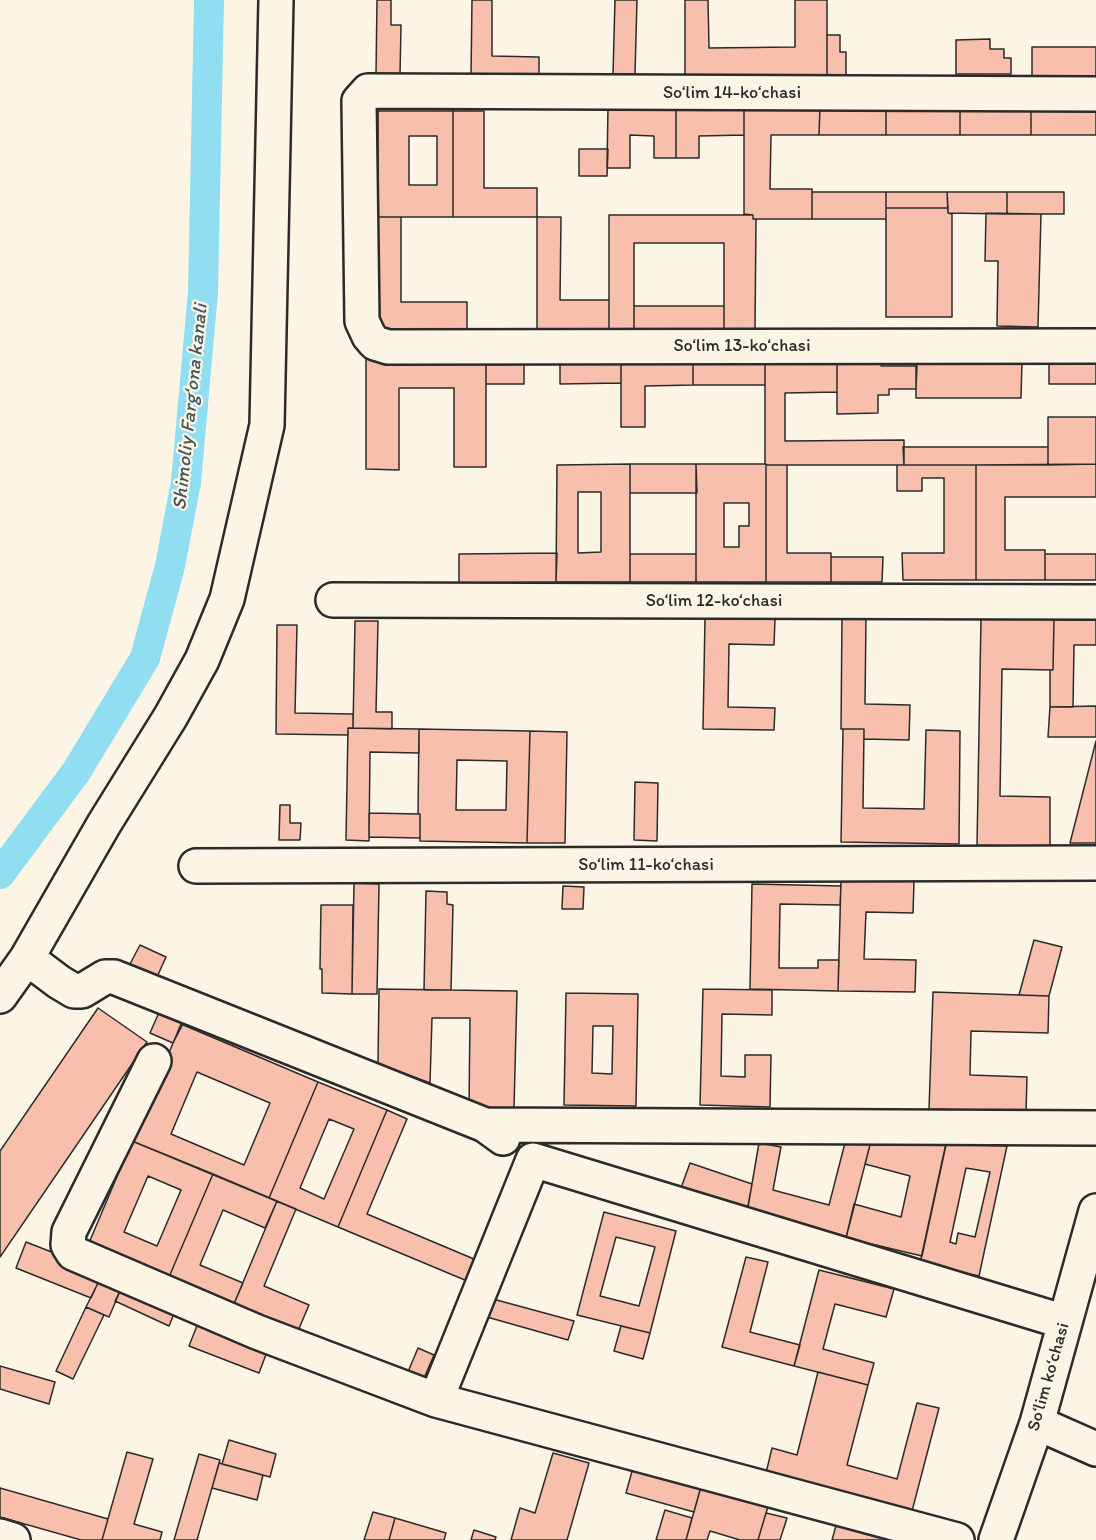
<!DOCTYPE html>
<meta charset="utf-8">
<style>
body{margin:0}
canvas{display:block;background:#fcf5e5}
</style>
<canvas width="1096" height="1540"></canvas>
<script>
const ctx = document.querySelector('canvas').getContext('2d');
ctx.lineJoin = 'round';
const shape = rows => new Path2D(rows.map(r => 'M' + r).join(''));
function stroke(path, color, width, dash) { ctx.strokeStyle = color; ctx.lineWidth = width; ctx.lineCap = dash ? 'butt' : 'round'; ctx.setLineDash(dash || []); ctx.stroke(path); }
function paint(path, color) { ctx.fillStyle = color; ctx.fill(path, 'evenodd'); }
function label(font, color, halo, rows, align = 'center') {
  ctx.font = font + ' Itim,sans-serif'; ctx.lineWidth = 4.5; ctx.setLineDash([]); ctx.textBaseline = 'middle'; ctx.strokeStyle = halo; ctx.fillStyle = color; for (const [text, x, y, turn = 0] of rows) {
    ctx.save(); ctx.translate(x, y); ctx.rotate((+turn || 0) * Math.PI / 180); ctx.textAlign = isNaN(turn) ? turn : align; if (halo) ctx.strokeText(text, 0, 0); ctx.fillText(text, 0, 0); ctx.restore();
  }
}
stroke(shape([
 [0,874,76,772,145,658,170,566,186,482,203,292,209,0]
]), '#91ddf2', 30);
const building = shape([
 [377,0,391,0,391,25,401,25,400,75,376,75,377,0],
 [472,0,492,0,492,56,539,57,539,78,471,77,472,0],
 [615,0,637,0,635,74,613,74,615,0],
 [685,0,708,0,709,48,795,47,795,0,827,0,827,78,685,79,685,0],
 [827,35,840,35,840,52,846,52,846,78,827,78,827,35],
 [990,39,990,49,1004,49,1004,58,1011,58,1011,74,956,74,956,40,990,39],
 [1032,47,1096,47,1096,77,1032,77,1032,47],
 [608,106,676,106,676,158,654,158,654,136,630,135,630,168,607,168,608,106],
 [676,106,744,106,744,135,699,136,699,158,676,158,676,106],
 [744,106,820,106,819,135,771,135,770,189,812,189,812,219,753,219,753,215,744,214,744,106],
 [820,106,886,106,886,135,819,135,820,106],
 [886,106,960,106,960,135,886,135,886,106],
 [960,106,1031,106,1031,135,960,135,960,106],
 [1031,106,1096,106,1096,135,1031,135,1031,106],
 [378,111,453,111,453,217,378,217,378,111],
 [409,136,437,136,437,185,409,185,409,136],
 [453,111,484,111,484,188,537,188,537,217,453,217,453,111],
 [579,149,608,149,607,176,579,176,579,149],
 [812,192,886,192,886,219,812,219,812,192],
 [886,192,947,192,948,208,886,208,886,192],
 [947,192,1007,192,1007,214,948,213,947,192],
 [1007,192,1064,192,1064,214,1007,214,1007,192],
 [886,208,948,208,948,213,952,214,952,317,886,317,886,208],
 [986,213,1041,214,1038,327,997,326,998,261,985,261,986,213],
 [609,215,753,215,753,219,756,219,755,331,724,331,724,243,634,243,634,331,609,331,609,215],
 [378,217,401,217,401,302,467,302,467,333,377,333,378,217],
 [537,217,561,217,560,300,609,300,609,331,537,331,537,217],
 [634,306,724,306,724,331,634,331,634,306],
 [837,353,837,392,785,393,785,441,904,440,904,465,766,465,765,464,765,354,837,353],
 [837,353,881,353,881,366,917,366,916,389,889,389,889,395,878,395,878,413,837,414,837,353],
 [366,357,486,357,486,467,454,467,454,388,399,388,399,470,366,469,366,357],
 [621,357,693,357,693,385,645,386,645,427,621,427,621,357],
 [693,357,765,357,765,385,693,385,693,357],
 [1049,357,1096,357,1096,384,1049,384,1049,357],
 [560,360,621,360,621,383,560,384,560,360],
 [916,361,1022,361,1021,398,916,398,916,361],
 [524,364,524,384,486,384,486,365,524,364],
 [1048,417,1096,417,1096,464,1048,465,1048,417],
 [903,447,1048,447,1048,465,904,465,903,447],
 [630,464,630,582,556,582,557,465,630,464],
 [578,492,601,492,601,552,578,553,578,492],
 [630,464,696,464,697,493,630,493,630,464],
 [696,464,766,464,766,582,696,582,696,464],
 [724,503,749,503,749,526,739,526,739,547,724,547,724,503],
 [1096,464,1096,497,1005,497,1005,550,1045,550,1045,580,976,580,976,465,1096,464],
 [766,465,787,465,787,553,831,553,831,582,766,582,766,465],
 [897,465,976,465,976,580,903,580,902,553,944,553,944,478,922,478,922,491,897,491,897,465],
 [557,553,556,582,459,583,459,554,557,553],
 [630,554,696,554,696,582,630,582,630,554],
 [1045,554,1096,554,1096,580,1045,580,1045,554],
 [831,557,883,557,882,582,831,582,831,557],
 [842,616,866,616,865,704,910,705,909,740,864,739,864,729,841,729,842,616],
 [705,618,775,619,774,645,729,644,728,707,775,708,774,730,703,729,705,618],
 [981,618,1054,619,1053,670,1002,669,1000,796,1050,797,1050,847,977,845,981,618],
 [1096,618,1096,645,1074,645,1073,707,1050,707,1050,670,1053,670,1054,619,1096,618],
 [355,621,378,621,376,712,392,712,392,729,353,728,355,621],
 [277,625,297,625,295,713,353,714,353,728,348,728,348,735,276,734,277,625],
 [1096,706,1096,737,1048,737,1050,707,1096,706],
 [348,728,419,729,419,753,370,752,369,841,346,840,348,728],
 [419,729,530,731,527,843,420,841,420,814,418,814,419,729],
 [457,760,507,761,506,810,456,810,457,760],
 [843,729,864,729,863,808,924,809,926,730,960,731,959,844,841,842,843,729],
 [530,731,567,732,565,843,527,843,530,731],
 [1096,741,1096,843,1070,843,1096,741],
 [635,782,658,783,657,841,634,840,635,782],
 [280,805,290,805,290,823,301,823,300,840,279,840,280,805],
 [369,813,420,814,420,838,369,837,369,813],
 [841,880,914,881,913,913,866,912,864,959,916,960,915,992,838,991,841,880],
 [354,883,379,884,377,994,352,994,354,883],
 [752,884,841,886,840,905,780,904,779,968,818,968,818,960,839,960,838,991,750,989,752,884],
 [563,886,584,887,583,909,562,909,563,886],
 [426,891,447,892,447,904,453,905,451,990,424,990,426,891],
 [321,905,353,905,352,994,322,993,322,969,320,969,321,905],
 [1034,940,1062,947,1049,996,1019,995,1034,940],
 [140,945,166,957,157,977,130,964,140,945],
 [379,989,517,991,514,1108,469,1107,470,1018,432,1018,430,1083,378,1064,379,989],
 [703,989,772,990,772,1015,722,1014,721,1076,745,1077,745,1055,771,1055,770,1107,700,1105,703,989],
 [933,992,1049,996,1048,1033,971,1031,970,1075,1027,1077,1026,1112,929,1109,933,992],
 [566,993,638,994,636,1106,564,1105,566,993],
 [593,1026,613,1026,612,1074,592,1073,593,1026],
 [98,1008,147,1042,0,1257,0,1151,98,1008],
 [160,1010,185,1020,173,1043,150,1033,160,1010],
 [181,1024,318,1082,269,1198,132,1141,181,1024],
 [197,1072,270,1103,244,1165,171,1134,197,1072],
 [318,1082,387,1110,338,1227,269,1198,318,1082],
 [329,1119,354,1129,324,1199,300,1188,329,1119],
 [387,1110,407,1119,367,1214,481,1262,472,1283,338,1227,387,1110],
 [948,1134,970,1138,969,1145,1007,1146,979,1276,920,1263,948,1134],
 [966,1168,990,1172,975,1237,958,1233,956,1244,950,1242,966,1168],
 [846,1139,870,1145,846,1238,747,1213,759,1143,781,1147,773,1190,829,1205,846,1139],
 [132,1141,213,1174,166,1284,86,1250,132,1141],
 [148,1176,181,1190,157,1246,124,1232,148,1176],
 [870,1145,946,1145,922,1256,846,1238,854,1204,901,1217,910,1176,865,1164,870,1145],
 [690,1163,752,1184,747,1211,681,1188,690,1163],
 [213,1174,277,1201,265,1228,223,1210,200,1265,243,1283,231,1311,166,1284,213,1174],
 [277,1201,296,1209,264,1286,309,1305,295,1338,231,1311,277,1201],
 [604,1212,676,1231,650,1333,577,1315,604,1212],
 [616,1237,655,1247,639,1306,600,1296,616,1237],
 [26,1242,103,1272,91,1298,16,1268,26,1242],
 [746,1257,768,1262,750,1332,800,1345,794,1366,722,1347,746,1257],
 [819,1270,894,1289,886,1317,835,1304,823,1349,874,1363,868,1385,794,1366,819,1270],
 [100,1279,121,1289,109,1317,86,1307,100,1279],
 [121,1289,174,1314,169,1326,115,1301,121,1289],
 [493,1299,574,1321,568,1340,487,1317,493,1299],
 [86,1307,104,1315,73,1379,56,1371,86,1307],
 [200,1318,270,1344,259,1373,189,1346,200,1318],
 [621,1326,650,1333,643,1359,614,1351,621,1326],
 [418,1348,434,1355,421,1385,405,1379,418,1348],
 [0,1366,55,1382,49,1404,0,1389,0,1366],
 [818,1372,868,1385,847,1465,897,1479,917,1403,939,1408,912,1511,766,1473,772,1448,797,1455,818,1372],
 [229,1440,276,1454,270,1477,222,1464,229,1440],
 [127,1452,153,1459,134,1524,162,1532,160,1540,102,1540,127,1452],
 [553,1453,589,1463,567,1540,511,1540,520,1508,535,1513,553,1453],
 [199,1454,220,1460,212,1488,197,1540,174,1540,199,1454],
 [219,1463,263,1475,257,1500,212,1488,219,1463],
 [634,1464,702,1483,694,1512,626,1493,634,1464],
 [702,1483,769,1503,758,1540,740,1540,710,1531,707,1540,686,1540,702,1483],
 [0,1488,108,1519,102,1540,81,1540,0,1517,0,1488],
 [665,1510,692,1518,686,1540,656,1540,665,1510],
 [373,1512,395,1518,389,1540,364,1540,373,1512],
 [766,1513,787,1518,780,1540,758,1540,766,1513],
 [395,1518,446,1533,444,1540,389,1540,395,1518],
 [837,1522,895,1540,832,1540,837,1522],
 [474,1530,496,1537,495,1540,471,1540,474,1530]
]);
paint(building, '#f8c0ac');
stroke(building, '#2b2b2b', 1.5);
const minor = shape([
 [1096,94,368,91,359,101,362,321,369,336,375,343,388,347,1096,346],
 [333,600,1096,602],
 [196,866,1096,863],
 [27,958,59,982,74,991,82,991,105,977,114,977,485,1125,503,1138],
 [0,996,27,958,104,824,171,716,202,660,227,599,267,425,276,0],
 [154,1061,69,1232,68,1245,73,1253,257,1332,436,1400],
 [485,1125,1096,1128],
 [1037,1423,1096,1449],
 [0,1536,13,1540],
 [957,1540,436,1400,533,1160,1065,1322],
 [996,1540,1037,1423,1096,1211]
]);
stroke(minor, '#2b2b2b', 38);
stroke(minor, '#fcf5e5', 33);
label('18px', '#2b2b2b', '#fcf5e5', [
 ["Soʻlim 14-koʻchasi",732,93],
 ["Soʻlim 13-koʻchasi",742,346],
 ["Soʻlim 12-koʻchasi",714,601],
 ["Soʻlim 11-koʻchasi",646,865],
 ["Soʻlim koʻchasi",1049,1377,-74]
]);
label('italic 20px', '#44585d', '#fcf5e5', [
 ["Shimoliy Fargʻona kanali",191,407,-84]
]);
</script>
